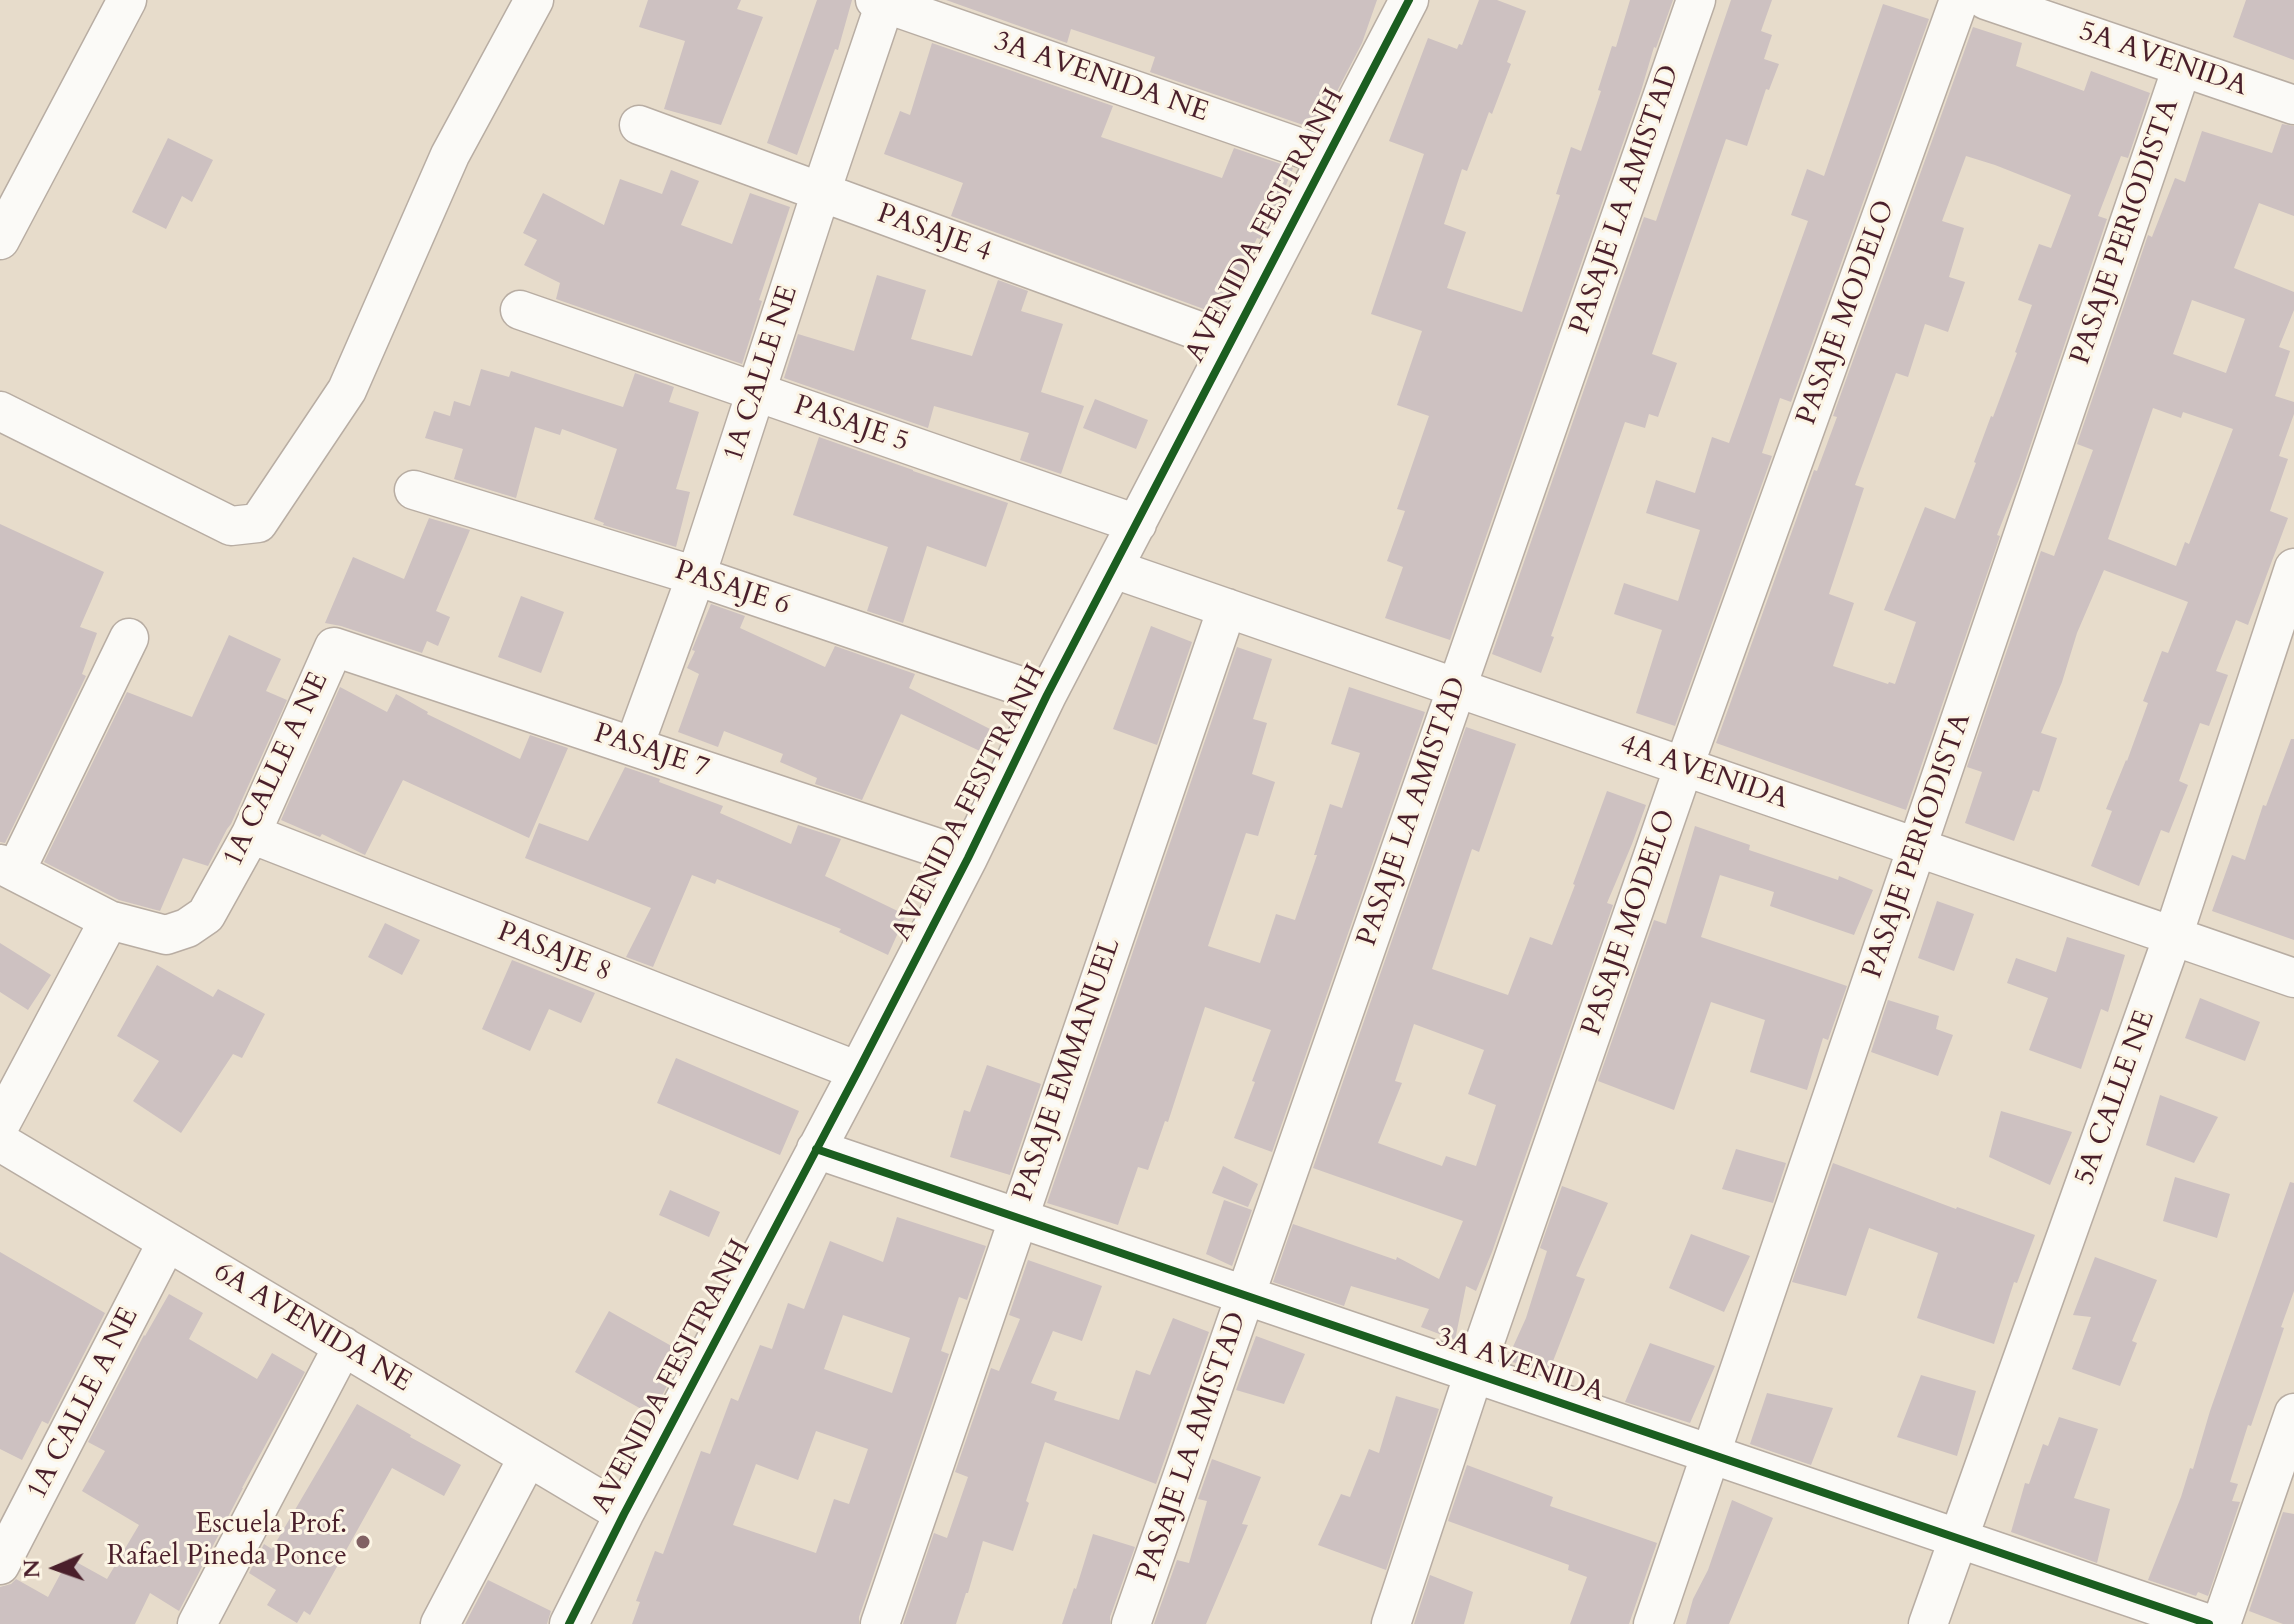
<!DOCTYPE html>
<style>
body{margin:0}
#map{position:relative;width:2294px;height:1624px;overflow:hidden;background:#e7dccb;font-family:Cardo,serif}
canvas{display:block}
.north{position:absolute;left:16px;top:1528px;width:80px;height:80px;-webkit-text-stroke:6px #fcf5e5;paint-order:stroke;rotate:268deg;font-size:22px;font-weight:700;line-height:32px;text-align:center;color:#4a1f2b}
.north::after{content:'';display:block;margin:auto;width:28px;height:36px;background:#4a1f2b;clip-path:polygon(50% 0,100% 100%,50% 72%,0 100%)}
</style>
<div id="map">
<canvas width="2294" height="1624"></canvas>
<div class="north">N</div>
</div>
<script>
const ctx = document.querySelector('canvas').getContext('2d');
ctx.lineJoin = 'round';
function paint(path, color) { ctx.fillStyle = color; ctx.fill(path, 'evenodd'); }
const shape = rows => new Path2D(rows.map(r => 'M' + r).join(''));
function stroke(path, color, width, dash) { ctx.strokeStyle = color; ctx.lineWidth = width; ctx.lineCap = dash ? 'butt' : 'round'; ctx.setLineDash(dash || []); ctx.stroke(path); }
function label(font, color, halo, rows, align = 'center') {
  ctx.font = font + ' Cardo,serif'; ctx.lineWidth = 6; ctx.setLineDash([]); ctx.textBaseline = 'middle'; ctx.strokeStyle = halo; ctx.fillStyle = color; for (const [text, x, y, turn = 0] of rows) {
    ctx.save(); ctx.translate(x, y); ctx.rotate((+turn || 0) * Math.PI / 180); ctx.textAlign = isNaN(turn) ? turn : align; if (halo) ctx.strokeText(text, 0, 0); ctx.fillText(text, 0, 0); ctx.restore();
  }
}
paint(shape([
 [648,0,741,0,737,9,763,17,721,125,664,109,685,41,639,27],
 [817,0,852,0,838,50,835,49,797,155,767,143],
 [946,0,1377,0,1362,43,1318,128,1310,125,1309,127,1150,72,1155,57,1071,29,1067,43],
 [1479,0,1497,0,1526,11,1507,62,1511,64,1492,114,1489,112,1467,171,1462,169,1444,224,1466,232,1447,288,1522,312,1560,195,1556,194,1571,147,1581,151,1601,91,1598,90,1612,46,1616,47,1630,0,1673,0,1656,48,1654,47,1641,91,1450,640,1385,618,1403,567,1387,561,1405,511,1397,509,1429,416,1397,405,1422,331,1371,314,1424,154,1389,141,1428,38,1457,49,1459,44,1462,45],
 [1731,0,1772,0,1761,31,1772,35,1764,59,1779,64,1769,90,1766,89,1747,146,1726,139,1652,354,1677,363,1658,417,1649,414,1645,428,1625,422,1551,636,1554,637,1541,673,1492,654,1644,217,1656,221],
 [2246,0,2294,0,2294,60,2233,37],
 [1883,4,1929,19,1791,402,1780,398,1762,453,1772,456,1675,726,1636,713,1662,630,1614,614,1624,583,1678,601,1700,530,1646,513,1656,480,1695,493,1712,437,1729,443,1808,221,1791,215,1807,169,1824,176],
 [1973,27,2022,43,2016,66,2084,91,2091,71,2150,93,2128,158,2121,156,2098,216,2107,219,2019,479,1997,535,2000,536,1906,810,1716,743,1814,470,1817,471,1837,417,1833,416],
 [1966,156,1995,165,2071,195,2051,248,2039,244,2018,300,2032,305,2015,352,2017,353,1993,417,1991,416,1974,462,1976,463,1955,519,1925,507,1884,610,1916,622,1895,684,1889,682,1888,684,1833,666,1854,603,1829,594,1864,488,1855,485,1896,373,1908,377,1925,324,1948,332,1965,282,1949,277,1964,228,1942,221],
 [932,43,1113,106,1101,137,1222,178,1234,148,1293,168,1279,202,1260,239,1257,238,1240,276,1220,315,951,216,963,183,884,154,900,111,910,115],
 [2282,124,2294,126,2294,216,2259,203,2234,268,2294,292,2294,310,2279,347,2290,351,2275,396,2294,402,2294,414,2279,456,2288,459,2270,511,2288,518,2248,625,2236,620,2216,671,2228,675,2209,726,2200,723,2179,781,2188,785,2169,833,2161,830,2139,886,2091,866,2112,811,2106,809,2126,760,2127,761,2148,703,2143,701,2162,651,2168,653,2188,602,2104,570,2077,633,2062,682,2041,733,2057,738,2039,792,2033,790,2014,841,1965,823,1982,772,1967,767,2041,551,2054,556,2093,450,2077,444,2148,235,2152,237,2175,178,2185,182,2202,131,2272,153],
 [2192,300,2245,319,2226,373,2173,354],
 [2153,408,2181,418,2183,412,2233,429,2189,544,2185,542,2176,566,2108,539],
 [168,138,213,160,192,202,182,196,166,229,132,212],
 [671,170,699,181,681,225,732,244,750,193,790,207,759,300,762,301,742,364,556,299,560,283,524,265,537,240,523,233,543,193,604,225,620,179,662,194],
 [877,275,926,290,911,339,972,356,998,280,1028,291,1021,311,1063,324,1041,392,1084,406,1061,474,1020,460,1029,433,934,406,928,428,784,378,798,334,854,351],
 [481,369,509,377,511,371,623,407,635,373,674,387,669,402,699,412,676,489,690,492,676,547,603,525,604,523,594,519,617,449,562,429,560,435,535,427,516,498,454,479,463,449,425,438,434,411,450,416,454,401,470,406],
 [1095,399,1148,420,1136,449,1083,428],
 [819,437,913,470,913,471,1008,503,986,567,927,546,903,623,867,611,888,547,793,515],
 [429,518,470,530,436,611,450,617,438,646,427,641,422,653,341,626,325,623,353,557,404,579],
 [0,524,104,572,80,627,97,633,82,674,86,676,5,843,0,842],
 [521,596,564,612,541,673,498,657],
 [711,604,745,616,740,628,825,667,835,646,915,674,909,688,992,730,982,752,901,714,862,800,815,784,817,778,780,762,783,754,724,731,718,747,678,732,699,674,687,668,695,651,692,650],
 [1151,626,1192,642,1157,745,1113,729],
 [229,635,281,659,266,691,287,700,231,824,227,829,208,866,183,858,160,911,119,900,44,862,127,692,192,717],
 [1237,647,1272,659,1253,719,1267,723,1252,774,1275,782,1258,836,1246,833,1208,946,1260,963,1276,914,1295,920,1317,855,1314,855,1330,804,1342,808,1360,753,1331,744,1349,687,1425,712,1272,1152,1234,1138,1255,1082,1252,1081,1271,1030,1205,1007,1168,1122,1165,1121,1148,1170,1138,1167,1118,1225,1047,1203],
 [340,687,387,712,396,694,428,712,427,714,520,759,530,735,568,748,529,838,403,780,365,855,322,834,320,837,281,820],
 [1466,727,1516,744,1479,852,1472,849,1432,969,1508,995,1530,937,1552,945,1575,885,1573,884,1607,791,1646,805,1632,844,1607,903,1613,905,1492,1252,1476,1291,1466,1286,1455,1340,1421,1327,1429,1309,1351,1286,1344,1306,1273,1282,1293,1224,1396,1260,1397,1257,1439,1279,1463,1221,1313,1168],
 [1414,1024,1484,1050,1468,1094,1496,1105,1476,1166,1446,1156,1442,1166,1378,1143,1402,1083,1395,1081],
 [2291,739,2294,739,2294,940,2212,911,2232,855,2245,860,2263,805,2266,806],
 [625,767,660,779,659,782,723,806,720,813,791,844,798,825,841,839,825,876,906,915,888,955,839,932,841,929,717,879,715,884,692,875,653,967,626,957,651,908,525,858,539,823,588,841],
 [1695,826,1750,845,1749,850,1838,880,1839,876,1873,890,1854,935,1770,906,1774,892,1720,875,1701,937,1847,986,1828,1040,1823,1038,1807,1090,1750,1072,1765,1020,1711,1002,1674,1110,1598,1081,1654,920,1666,924],
 [1937,901,1974,914,1954,971,1918,958],
 [385,923,420,940,402,975,368,957],
 [2067,937,2125,955,2108,1012,2101,1009,2081,1069,2029,1050,2048,998,2007,983,2016,958,2056,972],
 [0,943,51,975,28,1010,0,992],
 [512,960,595,993,581,1023,549,1009,530,1051,482,1029],
 [157,965,213,997,218,989,265,1014,242,1058,233,1054,181,1133,133,1101,159,1061,117,1036],
 [2200,998,2260,1022,2245,1061,2185,1038],
 [1888,1000,1939,1016,1936,1029,1953,1035,1938,1076,1871,1052],
 [676,1058,799,1111,780,1155,657,1103],
 [987,1065,1041,1084,1010,1175,950,1157,964,1110,970,1112],
 [2160,1095,2218,1117,2194,1163,2146,1145],
 [2001,1111,2072,1132,2050,1185,1989,1157],
 [1736,1149,1786,1163,1773,1203,1722,1189],
 [1833,1163,1956,1209,1957,1207,2035,1235,2017,1283,2014,1282,1994,1344,1917,1318,1938,1253,1869,1228,1846,1296,1792,1282],
 [1223,1166,1258,1184,1248,1207,1212,1193],
 [2175,1177,2230,1194,2217,1238,2163,1221],
 [2290,1182,2294,1183,2294,1291,2281,1327,2284,1328,2265,1385,2251,1426,2248,1425,2230,1482,2238,1484,2232,1501,2240,1502,2208,1596,2198,1592,2196,1596,2148,1580,2181,1497,2190,1468,2193,1469,2210,1411],
 [1562,1186,1608,1203,1576,1276,1585,1279,1548,1374,1507,1360,1526,1318,1547,1251,1540,1248],
 [670,1190,720,1212,709,1237,659,1215],
 [1224,1200,1252,1210,1232,1266,1206,1254],
 [897,1217,986,1246,967,1300,959,1297,941,1351,949,1354,859,1617,859,1624,632,1624,640,1602,636,1601,655,1551,663,1554,701,1451,710,1454,731,1398,738,1401,760,1345,772,1349,788,1303,804,1309,830,1241,883,1262],
 [843,1315,910,1338,892,1393,824,1369],
 [816,1431,868,1449,849,1504,834,1499,816,1553,733,1525,756,1464,798,1480],
 [1691,1234,1750,1256,1724,1312,1669,1288],
 [0,1252,105,1313,48,1424,42,1421,22,1460,0,1449],
 [2095,1257,2157,1280,2132,1341,2137,1343,2120,1386,2072,1369,2091,1317,2073,1315],
 [1028,1260,1102,1286,1082,1341,1053,1331,1031,1383,1057,1392,1054,1400,1119,1420,1136,1370,1150,1375,1173,1318,1209,1332,1156,1484,1045,1442,1026,1501,1029,1503,1013,1551,983,1541,968,1593,966,1593,956,1624,903,1624,934,1533,947,1538,968,1477,955,1472,991,1368,999,1371,1020,1319,1009,1315],
 [169,1294,203,1313,189,1339,257,1379,272,1353,305,1372,242,1488,243,1488,179,1611,150,1593,135,1624,0,1624,0,1587,11,1584,16,1579,48,1597,69,1558,107,1579,139,1525,82,1491,105,1451,88,1442,144,1335,145,1336],
 [609,1311,684,1353,652,1415,575,1372],
 [1256,1336,1305,1354,1284,1404,1236,1390],
 [1650,1343,1715,1366,1690,1423,1625,1402],
 [1921,1375,1976,1391,1957,1456,1897,1437],
 [1767,1393,1833,1408,1811,1465,1750,1444],
 [1396,1396,1439,1409,1386,1570,1318,1545,1341,1494,1350,1497,1369,1449,1379,1453],
 [357,1404,411,1435,410,1437,461,1465,444,1496,392,1468,310,1615,304,1611,297,1623,267,1605,276,1590,249,1573,264,1544,272,1549],
 [2059,1417,2098,1429,2074,1498,2110,1509,2097,1563,2011,1532,2025,1483,2029,1484,2043,1444,2048,1446],
 [1212,1459,1261,1477,1242,1524,1248,1525,1206,1624,1154,1624,1177,1560,1189,1563,1207,1501,1198,1499],
 [1467,1465,1553,1497,1550,1506,1657,1543,1629,1624,1570,1624,1587,1577,1568,1570,1569,1565,1448,1521],
 [1732,1500,1773,1518,1729,1624,1686,1624,1693,1599,1708,1570],
 [2283,1512,2294,1514,2294,1624,2283,1624,2249,1611],
 [1093,1534,1135,1547,1110,1617,1110,1624,1062,1624,1074,1588,1076,1589],
 [1430,1575,1473,1592,1464,1624,1414,1624],
 [488,1580,551,1611,547,1624,465,1624]
]), '#cdc1c1');
const minor = shape([
 [875,0,1327,157],
 [1986,0,2294,105],
 [639,125,1229,342],
 [0,240,127,0],
 [520,310,1137,524],
 [0,411,231,526,258,523,347,390,450,155,534,0],
 [414,490,696,576,1047,695],
 [1114,569,2294,978],
 [634,746,696,576,821,192,886,0],
 [251,834,858,1071],
 [0,864,109,920,166,935,187,928,206,915,251,834,334,647,968,858],
 [16,870,129,638],
 [0,1125,109,920],
 [0,1142,624,1514],
 [816,1149,2209,1624],
 [0,1565,167,1242],
 [197,1624,343,1346],
 [440,1624,528,1457],
 [569,1624,624,1514,858,1071,968,858,1047,695,1409,0],
 [880,1624,1227,608],
 [1131,1624,1696,0],
 [1391,1624,1474,1373,1684,766,1959,0],
 [1653,1624,2182,67],
 [1928,1624,2173,936,2294,568],
 [2221,1624,2294,1413]
]);
stroke(minor, '#b8ada3', 41);
stroke(minor, '#fbfaf7', 38);
stroke(shape([
 [816,1149,2209,1624],
 [569,1624,624,1514,858,1071,968,858,1047,695,1409,0]
]), '#1b5e20', 8);
for (const [x, y, r, color] of [
 [363,1542,8,"#816163"]
]) { const dot = new Path2D(); dot.arc(x, y, r, 0, 2 * Math.PI); ctx.fillStyle = color; ctx.fill(dot); stroke(dot, '#fcf5e5', 3); }
label('28px', '#4a1f2b', '#fcf5e5', [
 ["5A AVENIDA",2163,60,19],
 ["3A AVENIDA NE",1101,78,19],
 ["PASAJE LA AMISTAD",1626,200,-71],
 ["AVENIDA FESITRANH",1266,226,-62],
 ["PASAJE PERIODISTA",2126,232,-71],
 ["PASAJE 4",934,234,20],
 ["PASAJE MODELO",1847,313,-70],
 ["1A CALLE NE",762,374,-72],
 ["PASAJE 5",851,425,19],
 ["PASAJE 6",732,589,18],
 ["PASAJE 7",651,752,18],
 ["1A CALLE A NE",277,770,-65],
 ["4A AVENIDA",1704,773,19],
 ["AVENIDA FESITRANH",970,803,-63],
 ["PASAJE LA AMISTAD",1413,812,-71],
 ["PASAJE PERIODISTA",1918,846,-71],
 ["PASAJE MODELO",1630,923,-71],
 ["PASAJE 8",554,953,21],
 ["PASAJE EMMANUEL",1068,1070,-71],
 ["5A CALLE NE",2116,1098,-70],
 ["6A AVENIDA NE",312,1328,31],
 ["3A AVENIDA",1520,1366,19],
 ["AVENIDA FESITRANH",672,1377,-62],
 ["1A CALLE A NE",84,1404,-63],
 ["PASAJE LA AMISTAD",1193,1447,-71]
]);
label('28px', '#4a1f2b', '#fcf5e5', [
 ["Escuela Prof.",347,1526],
 ["Rafael Pineda Ponce",347,1558]
], 'right');
</script>
